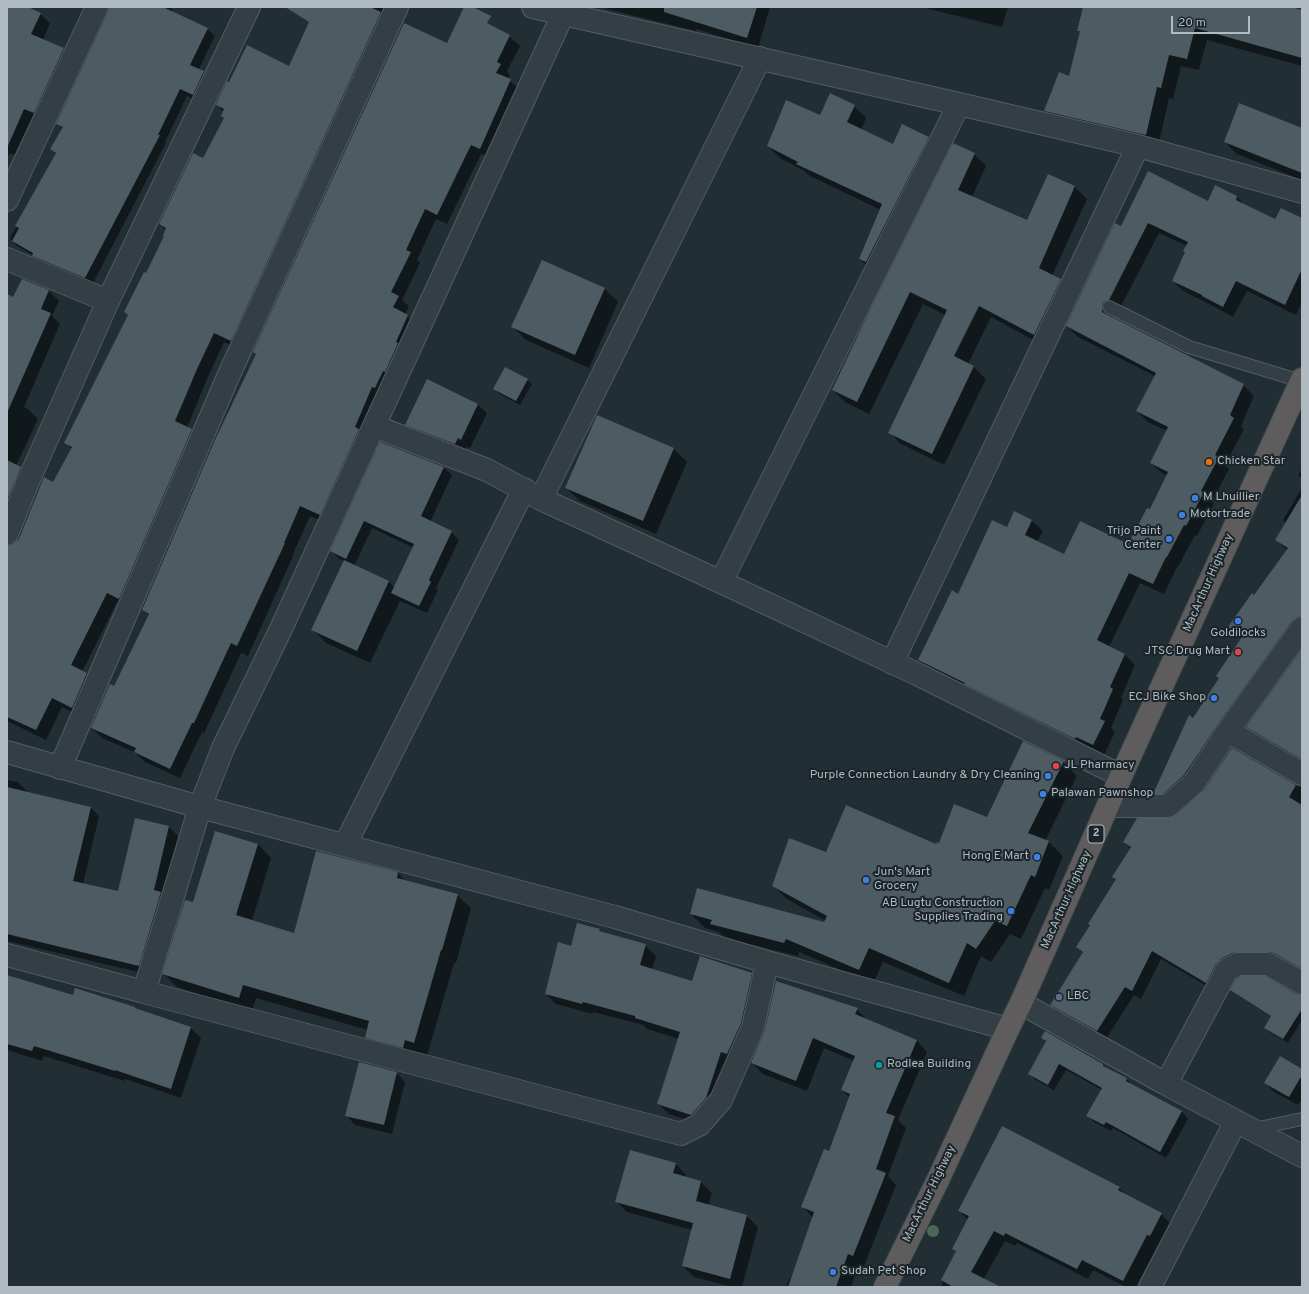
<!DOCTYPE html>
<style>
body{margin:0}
#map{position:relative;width:1309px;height:1294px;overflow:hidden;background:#212e34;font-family:Overpass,sans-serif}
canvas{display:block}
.frame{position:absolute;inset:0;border:8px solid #afbac2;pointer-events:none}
.scale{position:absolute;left:1171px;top:16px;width:79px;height:18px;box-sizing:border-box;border:2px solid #afbac2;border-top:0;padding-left:5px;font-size:12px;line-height:14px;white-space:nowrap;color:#afbac2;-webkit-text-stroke:3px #1a2429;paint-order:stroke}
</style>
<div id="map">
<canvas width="1309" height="1294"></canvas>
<div class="frame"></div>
<div class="scale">20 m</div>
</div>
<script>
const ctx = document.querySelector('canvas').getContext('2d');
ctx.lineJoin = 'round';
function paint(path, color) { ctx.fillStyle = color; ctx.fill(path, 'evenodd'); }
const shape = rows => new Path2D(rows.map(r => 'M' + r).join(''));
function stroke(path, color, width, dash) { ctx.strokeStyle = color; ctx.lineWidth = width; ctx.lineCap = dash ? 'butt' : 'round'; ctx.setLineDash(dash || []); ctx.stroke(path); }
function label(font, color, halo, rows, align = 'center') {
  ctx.font = font + ' Overpass,sans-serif'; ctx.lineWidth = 4; ctx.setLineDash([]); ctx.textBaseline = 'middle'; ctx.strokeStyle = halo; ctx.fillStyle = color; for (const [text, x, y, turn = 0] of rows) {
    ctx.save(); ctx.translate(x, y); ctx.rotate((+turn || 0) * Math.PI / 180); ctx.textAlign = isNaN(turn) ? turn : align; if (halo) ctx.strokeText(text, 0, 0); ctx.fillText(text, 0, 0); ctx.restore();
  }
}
paint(shape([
 [7,7,26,7,40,14,50,23,43,40,63,49,73,59,18,156,10,153,7,158],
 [110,7,170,7,173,10,172,12,207,29,215,36,199,69,211,79,200,102,187,96,165,142,166,143,92,285,40,263,33,255,17,246,10,238,56,154,52,149,63,129,58,123,109,13],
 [312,7,387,7,241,350,224,342,207,379,187,428,191,430,201,440,129,608,117,602,82,672,87,674,97,684,82,717,62,707,46,740,7,721,7,547,15,545,19,539,54,483,72,449,66,443,129,316,125,312,147,274,165,237,166,230,160,224,203,159,225,118,224,112,217,105,289,67,310,23,305,18],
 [605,7,770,7,758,48,696,29,696,31,607,9],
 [921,7,1008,7,1002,27],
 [1084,7,1287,7,1302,11,1302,66,1207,40,1199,70,1181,66,1173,99,1169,98,1158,147,1057,123,1046,111,1070,78,1081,33,1078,30],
 [509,36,520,46,507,71,510,75,508,79,520,90,491,158,481,154,447,224,436,219,417,260,420,263,402,300,409,306,405,314,418,326,330,524,310,516,293,554,294,554,248,656,241,653,204,733,202,732,180,778,145,762,136,753,102,738,92,728,115,687,149,616,143,610,456,53],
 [854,106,866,118,861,130,893,145,928,138,940,150,873,271,860,259,881,210,810,176,803,170,780,158,768,146,820,116],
 [1302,129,1302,180,1237,154,1225,142],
 [974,154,986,166,972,197,1027,222,1048,175,1075,187,1087,199,1052,276,1060,280,1072,292,1046,347,991,317,968,364,974,367,986,379,944,465,901,444,889,432,945,315,923,304,869,414,845,402,833,390],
 [1216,187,1237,197,1245,205,1276,220,1302,219,1302,302,1296,315,1247,291,1233,317,1211,305,1183,291,1173,281,1186,252,1187,246,1159,233,1119,310,1112,315,1113,318,1243,385,1254,396,1241,426,1244,429,1225,465,1229,469,1212,501,1214,504,1197,536,1195,535,1178,567,1177,567,1164,594,1140,583,1109,647,1125,655,1135,665,1121,698,1123,700,1111,728,1115,732,1104,755,930,671,919,660,959,595,1007,528,1014,513,1032,521,1043,531,1037,542,1064,555,1129,545,1150,510,1168,476,1162,473,1151,463,1167,431,1148,422,1137,411,1155,376,1078,337,1067,326,1122,228,1208,202],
 [542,262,605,289,618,302,589,368,526,340,513,327],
 [22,280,49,291,59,301,52,316,60,324,24,407,28,409,38,419,16,466,20,468,30,478,7,535,7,295,14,298],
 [527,380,532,384,520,405,498,393,494,388],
 [478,405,487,413,470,448,467,447,464,452,415,433,406,424],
 [381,443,444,468,452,475,430,522,451,532,459,540,436,588,438,590,427,613,400,601,370,663,326,643,313,630,345,561,339,559,332,551],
 [372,528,414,548,395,588,389,582,354,566],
 [674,449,687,462,656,534,580,501,566,488],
 [1302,469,1302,479,1298,475],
 [1302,488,1302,628,1226,733,1163,802,1154,793,1193,719,1220,679,1242,639,1229,627,1254,596,1287,550,1277,540,1286,524,1283,520],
 [1302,651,1302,762,1256,736,1248,727],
 [1232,749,1296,786,1302,787,1302,972,1229,968,1215,991,1161,959,1141,999,1134,995,1106,1039,1060,1013,1051,1005,1083,953,1077,947,1116,880,1114,877,1131,849,1124,842,1177,816,1205,791],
 [1063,762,1077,776,1045,841,1049,842,1063,856,1049,890,1045,888,1021,939,1010,934,991,962,981,956,964,996,883,962,873,984,799,952,798,956,725,938,719,932,705,928,691,914,825,923,826,921,787,899,773,885,826,853,939,845,987,818],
 [7,780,18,782,27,791,26,792,91,808,99,816,83,884,119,893,136,819,169,827,178,836,163,896,147,974,7,941],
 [258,844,271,858,252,921,295,934,398,873,405,881,457,895,471,908,456,963,454,963,427,1056,380,1051,366,1037,368,1030,256,998,252,1011,177,987,164,974,194,903],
 [599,930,602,933,645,945,656,956,652,970,693,982,751,974,762,985,702,1125,669,1114,658,1104,679,1039,647,1029,644,1025,593,1012,593,1014,556,1004,546,994,572,947],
 [7,979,74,996,135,1007,137,1009,191,1028,201,1038,181,1098,125,1079,125,1081,44,1056,42,1061,7,1050],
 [776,983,857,1009,868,1021,917,1041,927,1052,898,1120,906,1128,888,1176,896,1185,864,1266,859,1264,851,1287,786,1287,791,1276,792,1277,813,1218,803,1207,829,1153,849,1097,842,1090,854,1061,824,1048,807,1091,763,1074,752,1063,766,1030],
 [1231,990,1302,998,1302,1002,1298,1008,1302,1011,1302,1020,1288,1043,1269,1032,1265,1027,1272,1017,1236,994],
 [1042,1038,1103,1065,1107,1069,1127,1079,1133,1086,1182,1112,1188,1119,1166,1158,1113,1128,1111,1131,1094,1122,1088,1116,1102,1090,1066,1070,1054,1090,1036,1080,1029,1074,1046,1042],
 [1302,1070,1302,1098,1298,1105,1274,1092,1265,1083],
 [397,1073,405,1082,392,1134,355,1125,347,1116],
 [675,1163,686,1175,685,1178,701,1182,712,1193,708,1206,747,1216,758,1227,742,1287,733,1287,694,1277,683,1266,692,1230,627,1212,616,1201],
 [1119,1188,1129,1197,1161,1214,1172,1225,1161,1246,1158,1245,1136,1287,1126,1287,1093,1270,1088,1279,1017,1243,1015,1246,1005,1241,983,1280,996,1287,941,1287,943,1282,942,1280,956,1252,953,1249,968,1220,959,1211]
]), '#0007');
paint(shape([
 [7,7,28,7,41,13,31,34,64,48,34,113,24,109,7,148],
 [109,7,163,7,208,28,190,65,204,71,193,95,180,89,158,135,160,135,85,278,32,256,33,253,12,241,19,228,15,226,56,153,50,149,63,127,56,124,108,12],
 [285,7,370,7,381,12,231,341,214,333,197,369,175,421,192,429,119,599,107,593,71,665,87,673,72,708,52,698,36,730,7,717,7,546,14,544,19,539,44,477,53,482,72,447,64,443,128,315,124,312,144,272,146,273,164,236,163,235,166,228,159,224,193,153,203,158,224,118,221,116,224,109,216,105,227,81,229,82,247,45,289,66,309,22],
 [464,7,473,7,491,16,487,23,510,35,497,62,501,64,496,73,511,79,480,149,471,145,437,215,425,209,406,250,411,252,391,292,399,296,393,307,408,315,396,342,398,343,385,372,383,371,375,388,372,387,355,427,359,429,320,515,300,506,284,543,285,543,237,646,231,643,194,723,192,723,170,769,134,752,136,748,91,728,110,684,114,686,149,614,142,610,215,440,256,354,253,352,404,23,447,43],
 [664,7,757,7,747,38,664,12],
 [1083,7,1291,7,1302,10,1302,58,1195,28,1187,59,1169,55,1161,88,1157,87,1146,135,1044,111,1059,72,1069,76,1080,31,1077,31],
 [830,93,855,105,847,122,893,144,902,124,929,137,866,262,859,259,882,204,796,164,798,162,767,146,786,100,820,115],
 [1239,103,1302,128,1302,173,1224,142],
 [953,143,975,153,958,190,1027,220,1048,174,1075,186,1039,268,1061,279,1034,335,979,306,954,356,974,366,932,454,888,433,947,310,910,292,857,402,832,390,870,310],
 [1148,171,1208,201,1215,185,1237,196,1236,200,1275,219,1281,208,1302,218,1302,269,1285,305,1236,281,1223,307,1202,296,1202,295,1172,281,1185,252,1183,251,1188,242,1148,223,1109,300,1105,301,1102,304,1102,312,1244,384,1230,415,1234,418,1215,455,1219,457,1201,491,1204,492,1186,526,1184,525,1167,557,1166,557,1153,584,1129,573,1097,640,1125,654,1110,687,1113,689,1100,719,1105,721,1093,745,1076,737,1075,739,964,684,965,683,918,660,952,590,958,594,992,520,1007,527,1014,511,1032,520,1025,535,1064,554,1080,521,1128,544,1147,508,1150,509,1168,472,1150,463,1168,427,1136,411,1156,373,1066,326,1115,223,1121,226],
 [542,260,605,288,575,355,511,327],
 [22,279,49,290,41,309,51,313,7,413,7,294,13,297],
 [505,367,528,379,516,401,493,389],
 [427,379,478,404,461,440,458,438,455,444,405,425],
 [597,415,674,448,643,521,565,488],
 [380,442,444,467,421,516,452,531,429,580,431,582,419,606,391,593,414,544,364,521,346,559,330,551],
 [7,460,21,467,7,500],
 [1302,495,1302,616,1297,617,1292,621,1218,724,1184,775,1163,794,1153,794,1189,715,1193,718,1219,678,1216,676,1242,637,1228,627,1252,593,1254,595,1288,548,1275,540],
 [344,560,389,581,357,651,311,630],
 [1302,649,1302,757,1301,759,1246,727],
 [1023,741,1064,761,1028,833,1049,841,1035,877,1031,875,1007,926,995,921,976,949,967,943,949,983,869,948,859,970,786,939,784,943,710,924,712,920,690,914,697,888,824,922,827,916,772,886,789,838,826,852,846,805,936,844,937,842,939,843,954,804,987,817],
 [1232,748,1296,785,1289,797,1302,805,1302,969,1274,953,1268,952,1238,952,1232,953,1221,959,1216,964,1206,983,1152,951,1132,991,1125,987,1097,1031,1050,1005,1083,952,1076,947,1090,925,1088,924,1116,879,1112,877,1131,847,1123,842,1137,818,1168,818,1176,815,1204,790],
 [7,787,91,807,73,881,118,891,135,818,169,826,154,890,161,892,139,966,7,934],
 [215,831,258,844,236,915,294,933,316,851,398,872,397,878,458,894,442,950,441,950,414,1043,405,1040,403,1048,365,1038,369,1021,243,985,239,998,162,974,185,900,193,902],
 [577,923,600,929,599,931,646,944,640,965,692,981,700,956,752,973,741,1023,727,1054,721,1052,706,1098,691,1115,657,1104,680,1032,635,1018,635,1016,583,1002,582,1004,545,994,558,942,571,946],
 [7,975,73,995,75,988,135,1007,135,1008,191,1027,171,1089,115,1070,115,1071,34,1046,32,1051,7,1044],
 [1241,976,1265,976,1296,994,1302,995,1302,1009,1283,1039,1264,1028,1271,1016,1230,990,1236,979],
 [776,981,858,1008,855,1014,917,1040,886,1113,895,1116,876,1169,886,1173,853,1256,848,1254,836,1287,788,1287,814,1212,801,1207,824,1149,829,1151,850,1094,841,1090,855,1056,813,1038,796,1081,751,1063,765,1030],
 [1045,1031,1103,1064,1103,1066,1127,1078,1126,1081,1182,1111,1160,1152,1106,1122,1104,1125,1086,1116,1102,1088,1059,1064,1048,1085,1028,1074,1046,1041,1041,1038],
 [1280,1056,1302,1069,1302,1075,1289,1097,1264,1083],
 [359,1062,397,1072,384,1125,345,1116],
 [1002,1126,1120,1187,1118,1190,1162,1213,1150,1236,1147,1235,1123,1281,1082,1260,1077,1269,1005,1233,1004,1236,994,1231,971,1272,1001,1287,953,1287,941,1280,956,1251,952,1249,969,1216,958,1211],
 [630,1150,676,1163,673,1173,701,1181,696,1201,747,1215,730,1279,682,1266,693,1223,615,1202]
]), '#4d5b63');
const service = shape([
 [1109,307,1189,347,1301,381],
 [1254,1129,1302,1119]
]);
const minor = shape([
 [533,7,959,104,1138,146,1302,192],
 [7,200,97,7],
 [7,259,108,301],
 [374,426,487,470,541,499,721,582,917,674,1121,776],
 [541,499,760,58],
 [7,534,27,484,108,301,249,7],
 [721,582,959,104],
 [892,663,1138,146],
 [1228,731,1302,774],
 [7,752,200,807,615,917,767,962,1008,1029],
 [60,768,227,379,397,7],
 [1109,806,1168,806,1194,783,1228,731,1302,628],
 [345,845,524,489],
 [7,955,144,992,200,807,223,748,280,631,563,14],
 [144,992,681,1134,699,1125,721,1100,753,1027,767,962],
 [1021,1003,1166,1084,1302,1156],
 [1166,1084,1227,970,1238,964,1268,964,1302,983],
 [1150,1287,1236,1121]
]);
const trunk = shape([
 [885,1287,937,1182,1008,1029,1021,1003,1121,776,1302,379]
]);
stroke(service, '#525d63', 14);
stroke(minor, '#525d63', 24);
stroke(trunk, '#3f4a4f', 24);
stroke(service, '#343f45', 12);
stroke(minor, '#343f45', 22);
stroke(trunk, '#5e5c5c', 22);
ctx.fillStyle = '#4c6755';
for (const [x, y] of [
 [933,1231]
]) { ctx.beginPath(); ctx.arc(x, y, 6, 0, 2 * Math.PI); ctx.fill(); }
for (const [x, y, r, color] of [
 [1209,462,4,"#e8710a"],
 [1195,498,4,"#3f7fe0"],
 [1182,515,4,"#3f7fe0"],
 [1169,539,4,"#3f7fe0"],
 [1238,621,4,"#3f7fe0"],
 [1238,652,4,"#e0444e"],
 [1214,698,4,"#3f7fe0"],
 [1056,766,4,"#e0444e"],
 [1048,776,4,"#3f7fe0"],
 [1043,794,4,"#3f7fe0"],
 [1037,857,4,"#3f7fe0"],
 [866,880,4,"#3f7fe0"],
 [1011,911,4,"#3f7fe0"],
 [1059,997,4,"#5c6f8a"],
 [879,1065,4,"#0f9aa8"],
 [833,1272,4,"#3f7fe0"]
]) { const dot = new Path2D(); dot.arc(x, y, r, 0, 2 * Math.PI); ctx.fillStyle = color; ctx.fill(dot); stroke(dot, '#1a2429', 1.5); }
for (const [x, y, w] of [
 [1096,834,16]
]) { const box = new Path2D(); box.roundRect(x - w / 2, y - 9, w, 18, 3); ctx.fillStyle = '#1a2429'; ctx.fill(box); stroke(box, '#afbac2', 1); }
label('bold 11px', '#afbac2', null, [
 ["2",1096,834]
]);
label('12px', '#afbac2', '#1a2429', [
 ["Chicken Star",1217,462],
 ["M Lhuillier",1203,498],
 ["Motortrade",1190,515],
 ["Trijo Paint",1161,532,"right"],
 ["Center",1161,546,"right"],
 ["Goldilocks",1238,634,"center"],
 ["JTSC Drug Mart",1230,652,"right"],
 ["ECJ Bike Shop",1206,698,"right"],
 ["JL Pharmacy",1064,766],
 ["Purple Connection Laundry & Dry Cleaning",1040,776,"right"],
 ["Palawan Pawnshop",1051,794],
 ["Hong E Mart",1029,857,"right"],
 ["Jun's Mart",874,873],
 ["Grocery",874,887],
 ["AB Lugtu Construction",1003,904,"right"],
 ["Supplies Trading",1003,918,"right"],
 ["LBC",1067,997],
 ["Rodlea Building",887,1065],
 ["Sudah Pet Shop",841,1272]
], 'left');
label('12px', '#afbac2', '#1a2429', [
 ["MacArthur Highway",1209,583,-66],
 ["MacArthur Highway",1067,900,-66],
 ["MacArthur Highway",930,1194,-64]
]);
</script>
